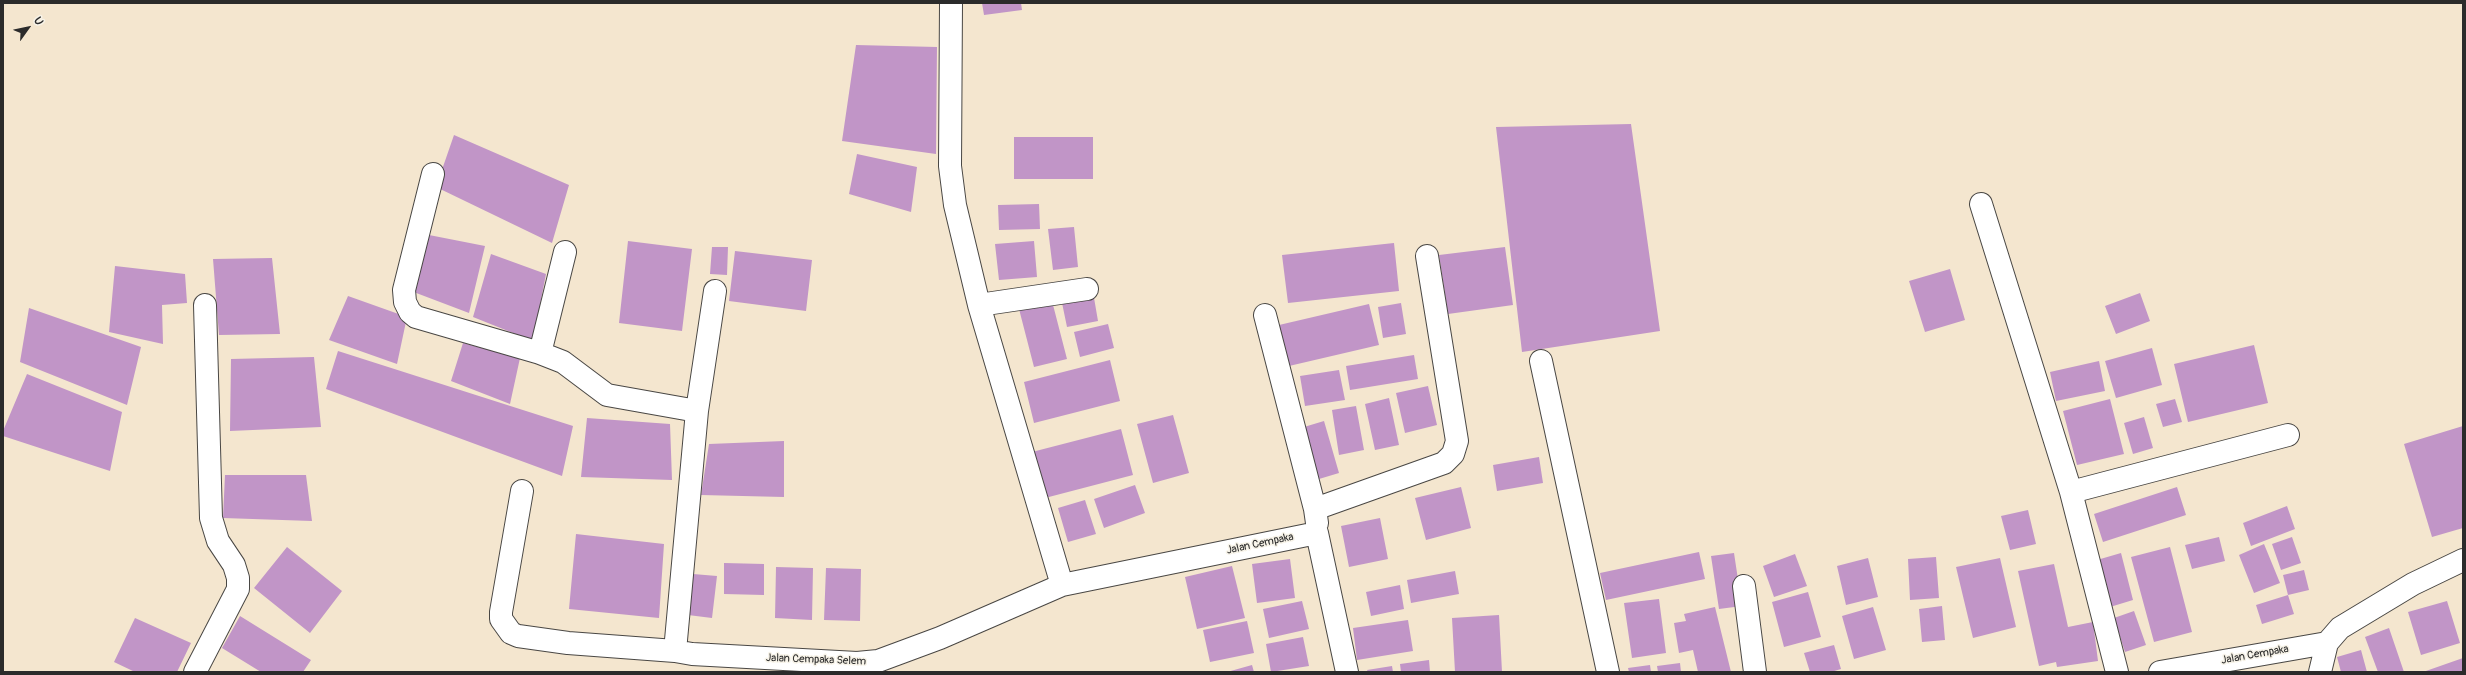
<!DOCTYPE html>
<style>
body{margin:0}
#map{position:relative;width:2466px;height:675px;overflow:hidden;background:#f4e6cf;font-family:Pangolin,sans-serif}
canvas{display:block}
.frame{position:absolute;inset:0;border:4px solid #2b2b2b;pointer-events:none}
.north{position:absolute;left:8px;top:8px;width:40px;height:40px;-webkit-text-stroke:3px #f7f3e8;paint-order:stroke;rotate:57deg;font-size:11px;font-weight:700;line-height:16px;text-align:center;color:#2b2b2b}
.north::after{content:'';display:block;margin:auto;width:14px;height:18px;background:#2b2b2b;clip-path:polygon(50% 0,100% 100%,50% 72%,0 100%)}
</style>
<div id="map">
<canvas width="2466" height="675"></canvas>
<div class="frame"></div>
<div class="north">U</div>
</div>
<script>
const ctx = document.querySelector('canvas').getContext('2d');
ctx.lineJoin = 'round';
function paint(path, color) { ctx.fillStyle = color; ctx.fill(path, 'evenodd'); }
const shape = rows => new Path2D(rows.map(r => 'M' + r).join(''));
function stroke(path, color, width, dash) { ctx.strokeStyle = color; ctx.lineWidth = width; ctx.lineCap = dash ? 'butt' : 'round'; ctx.setLineDash(dash || []); ctx.stroke(path); }
function label(font, color, halo, rows, align = 'center') {
  ctx.font = font + ' Pangolin,sans-serif'; ctx.lineWidth = 3; ctx.setLineDash([]); ctx.textBaseline = 'middle'; ctx.strokeStyle = halo; ctx.fillStyle = color; for (const [text, x, y, turn = 0] of rows) {
    ctx.save(); ctx.translate(x, y); ctx.rotate((+turn || 0) * Math.PI / 180); ctx.textAlign = isNaN(turn) ? turn : align; if (halo) ctx.strokeText(text, 0, 0); ctx.fillText(text, 0, 0); ctx.restore();
  }
}
paint(shape([
 [982,3,1021,3,1022,10,984,15],
 [856,45,937,47,936,154,842,141],
 [1631,124,1660,331,1522,352,1496,127],
 [454,135,569,185,552,243,436,187],
 [1014,137,1093,137,1093,179,1014,179],
 [857,154,917,167,911,212,849,194],
 [1039,204,1040,229,999,230,998,205],
 [1074,227,1078,267,1053,270,1048,229],
 [429,235,485,246,469,313,411,291],
 [628,241,692,249,682,331,619,323],
 [1034,241,1037,277,999,280,995,244],
 [1394,243,1399,291,1288,303,1282,255],
 [712,247,728,247,727,275,710,274],
 [1505,247,1513,305,1448,314,1439,255],
 [735,251,812,260,806,311,729,301],
 [491,254,546,274,533,341,473,317],
 [272,258,280,334,219,335,213,259],
 [115,266,185,274,187,303,162,305,163,344,109,332],
 [1950,269,1965,320,1925,332,1909,281],
 [1093,292,1098,321,1067,327,1061,298],
 [2140,293,2150,321,2116,334,2105,306],
 [348,296,407,317,397,364,329,340],
 [1052,301,1067,359,1034,367,1019,309],
 [1401,303,1406,334,1383,338,1378,307],
 [1369,304,1379,345,1289,366,1279,325],
 [29,308,141,347,127,405,20,362],
 [1108,324,1114,348,1080,357,1074,332],
 [463,343,520,358,510,404,451,381],
 [2254,345,2268,403,2188,422,2174,364],
 [2152,348,2162,385,2116,398,2105,361],
 [338,351,573,426,562,476,326,389],
 [1414,355,1418,379,1350,390,1346,366],
 [314,357,321,427,230,431,231,359],
 [1110,360,1120,401,1034,423,1024,382],
 [2099,361,2105,391,2056,401,2050,372],
 [1339,370,1345,400,1305,406,1300,376],
 [27,374,122,412,110,471,3,436,3,431],
 [1428,386,1437,425,1405,433,1396,393],
 [1389,398,1399,445,1375,450,1365,404],
 [2110,399,2124,454,2077,465,2063,411],
 [2175,399,2182,422,2163,427,2156,404],
 [1356,406,1364,450,1339,455,1332,410],
 [1173,415,1189,473,1153,483,1137,424],
 [2144,417,2153,448,2133,454,2124,423],
 [587,418,670,424,672,480,581,477],
 [1324,421,1339,473,1319,479,1304,427],
 [2463,426,2463,528,2432,537,2404,444],
 [1121,429,1133,475,1045,498,1032,452],
 [784,441,784,497,701,495,709,444],
 [1539,457,1543,483,1497,491,1493,465],
 [225,475,306,475,312,521,223,518],
 [1135,485,1145,513,1104,528,1094,499],
 [1461,487,1471,528,1426,540,1415,498],
 [2177,487,2186,515,2103,542,2094,514],
 [1085,500,1096,534,1068,542,1058,508],
 [2287,506,2295,529,2251,546,2243,523],
 [2028,510,2036,544,2010,550,2001,516],
 [1380,518,1388,559,1349,567,1341,526],
 [576,534,664,544,659,618,569,609],
 [2219,537,2225,561,2192,569,2185,545],
 [2292,537,2301,563,2281,570,2272,544],
 [2264,544,2280,583,2254,593,2239,555],
 [287,547,342,591,310,633,254,588],
 [2170,547,2192,632,2154,642,2131,557],
 [1699,552,1705,579,1606,600,1600,573],
 [1734,553,1742,606,1719,609,1711,556],
 [2121,553,2133,600,2110,607,2097,560],
 [1795,554,1807,586,1774,597,1763,566],
 [1936,557,1939,598,1910,600,1908,559],
 [1868,558,1878,597,1846,605,1837,566],
 [2000,558,2016,627,1973,638,1956,567],
 [1290,559,1295,598,1257,603,1252,564],
 [724,563,764,564,764,595,724,594],
 [2054,564,2068,627,2093,622,2098,661,2057,667,2056,662,2039,666,2018,571],
 [1232,566,1245,618,1197,629,1185,577],
 [776,567,813,568,812,620,775,618],
 [826,568,861,569,860,621,824,620],
 [2304,570,2309,590,2288,595,2294,614,2262,624,2256,605,2288,595,2283,575],
 [1455,571,1459,594,1411,603,1407,580],
 [693,574,717,576,712,618,688,615],
 [1400,585,1404,609,1371,616,1366,592],
 [1808,592,1821,637,1784,647,1772,602],
 [1659,599,1666,653,1632,658,1624,603],
 [1302,601,1309,629,1269,638,1263,609],
 [2447,601,2460,643,2421,655,2408,612],
 [1942,606,1945,640,1922,642,1919,609],
 [1715,607,1731,672,1698,672,1693,650,1679,653,1674,623,1686,621,1684,614],
 [1873,607,1886,650,1854,659,1842,616],
 [2134,611,2146,645,2125,652,2114,618],
 [1499,615,1502,672,1455,672,1452,618],
 [240,616,311,660,303,672,261,672,222,648],
 [135,618,191,643,177,672,135,672,114,662],
 [1408,620,1413,651,1357,660,1353,628],
 [1247,621,1254,653,1210,662,1203,630],
 [2389,628,2404,672,2378,672,2365,637],
 [1303,637,1309,666,1271,672,1266,644],
 [1834,645,1841,669,1831,672,1810,672,1804,653],
 [2361,650,2367,672,2341,672,2337,657],
 [2463,658,2463,672,2423,672],
 [1429,660,1430,672,1401,672,1400,664],
 [1680,663,1681,672,1658,672,1657,666],
 [1252,665,1254,672,1227,672],
 [1650,665,1651,672,1629,672,1628,668],
 [1392,666,1393,672,1368,672,1367,670]
]), '#c195c7');
const minor = shape([
 [951,3,950,166,955,205,979,305,1062,585],
 [433,174,404,290,405,302,410,312,416,317,540,353,563,362,607,395,697,411],
 [1981,204,2071,492,2117,672],
 [715,291,697,411,675,651,692,654,857,663,878,661,940,638,1062,585,1317,533,1347,672],
 [979,305,1087,289],
 [1265,315,1315,509,1317,523],
 [540,353,565,252],
 [1541,361,1608,672],
 [522,491,501,612,501,619,511,633,518,636,568,643,675,651],
 [2071,492,2288,435],
 [1315,509,1444,463,1453,454,1457,441,1427,256],
 [1744,586,1755,672],
 [195,672,238,589,238,578,234,565,218,541,211,518,205,305],
 [2160,672,2327,643],
 [2320,672,2327,643,2340,628,2413,584,2463,560]
]);
stroke(minor, '#494744', 24);
stroke(minor, '#fff', 22);
label('11px', '#2b2b2b', '#f7f3e8', [
 ["Jalan Cempaka",1260,544,-12],
 ["Jalan Cempaka",2255,655,-10],
 ["Jalan Cempaka Selem",816,660,2]
]);
</script>
